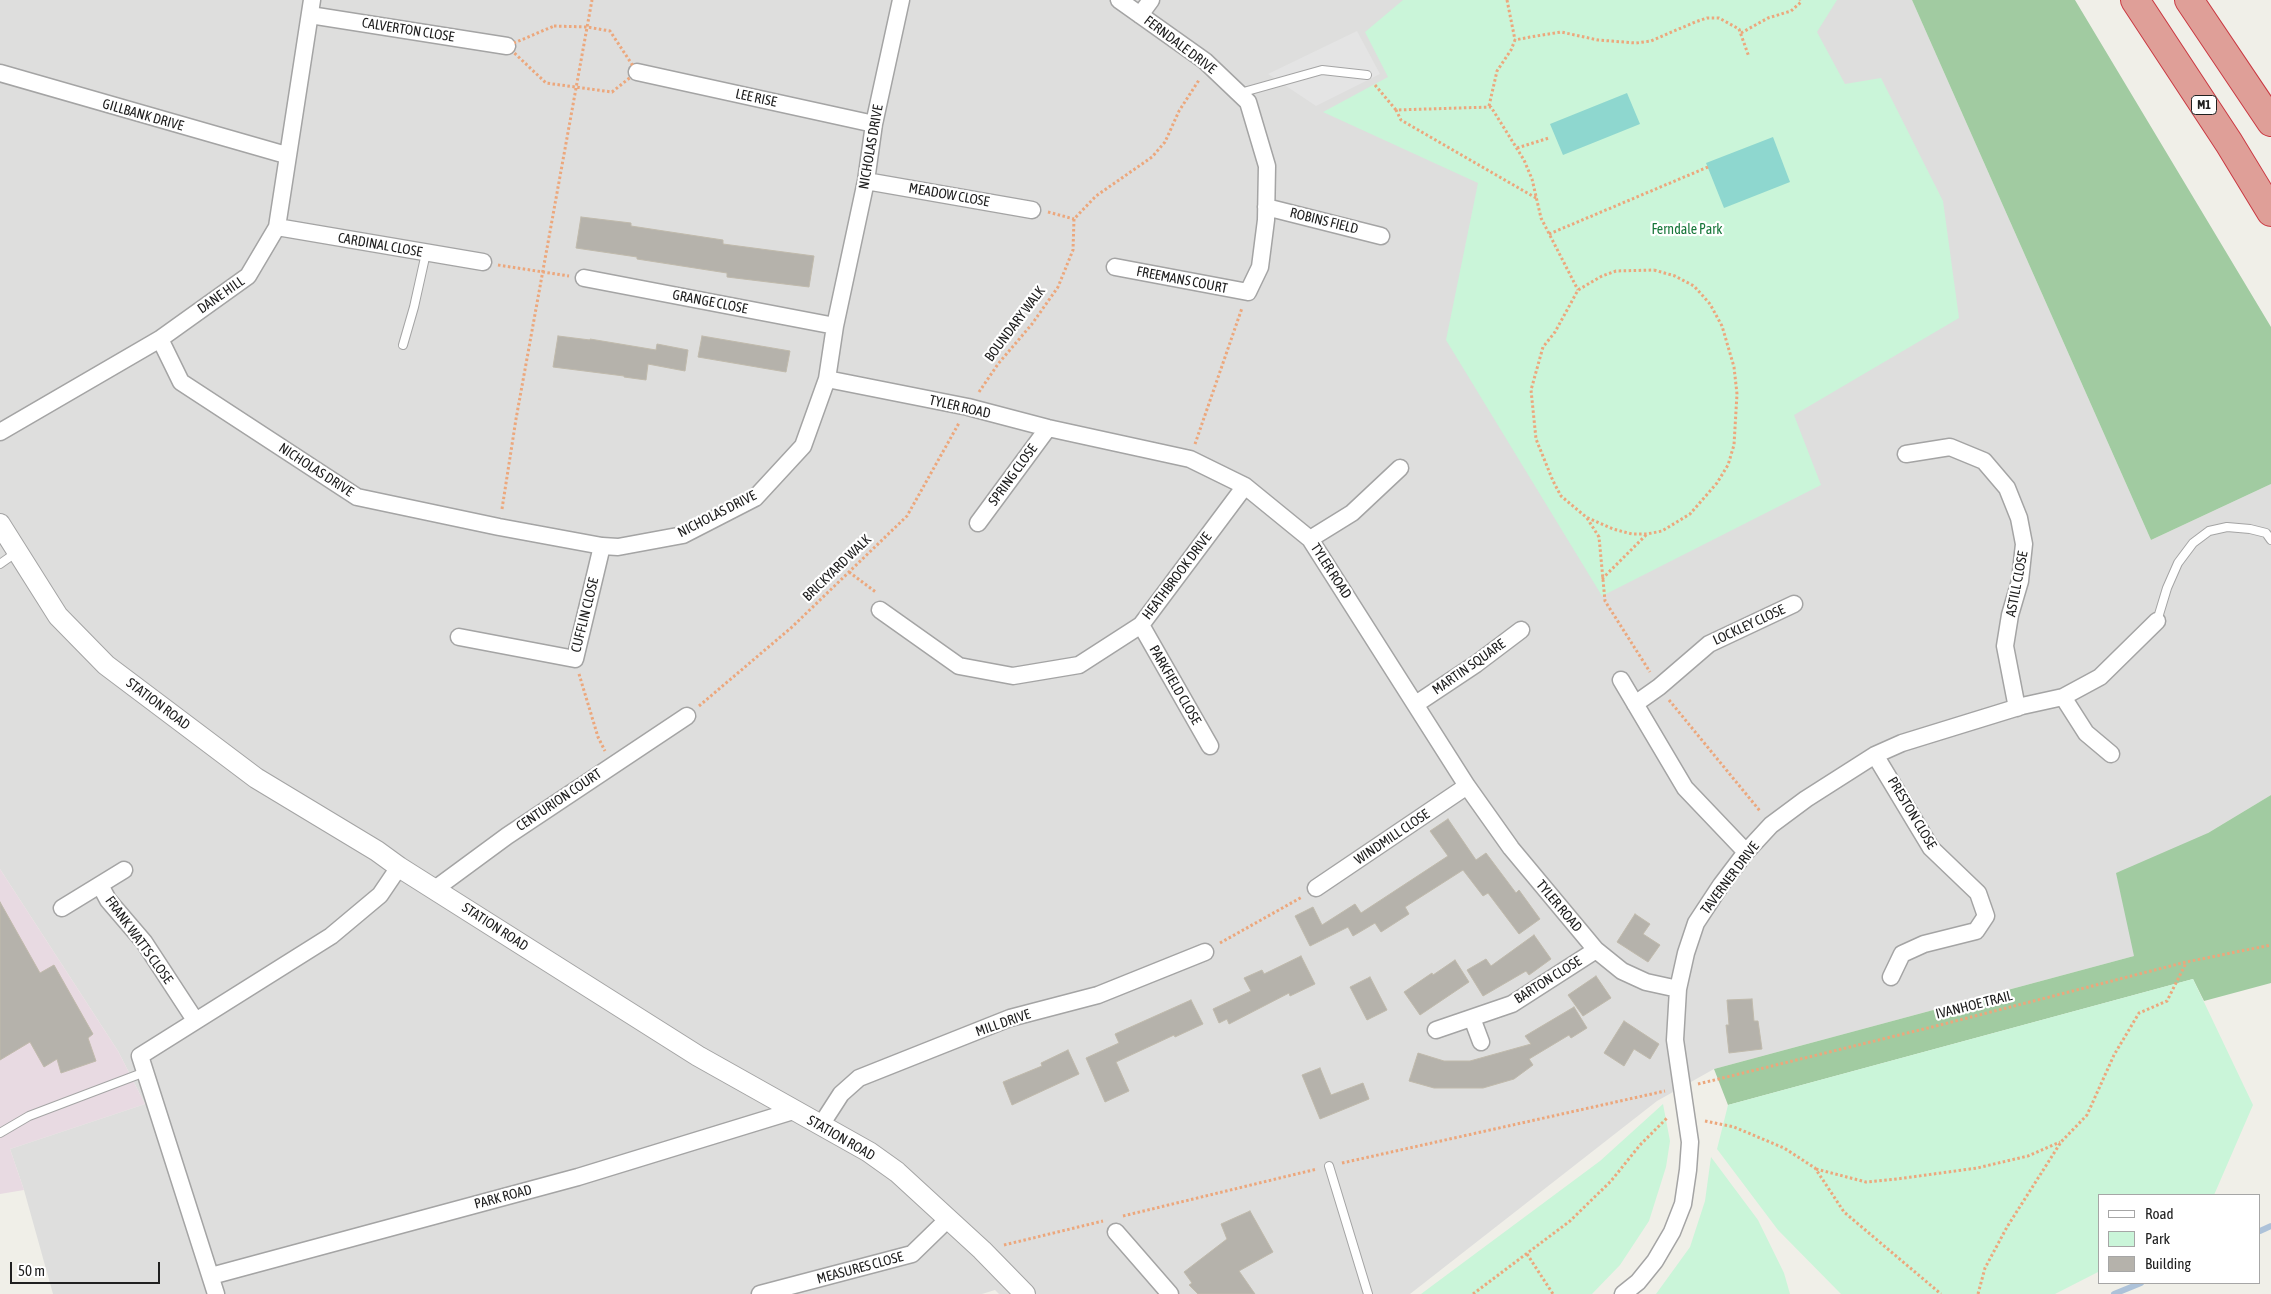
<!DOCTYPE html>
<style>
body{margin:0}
#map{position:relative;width:2271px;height:1294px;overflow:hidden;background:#f0efe8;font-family:"Asap Condensed",sans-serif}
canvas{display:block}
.legend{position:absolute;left:2098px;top:1194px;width:162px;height:90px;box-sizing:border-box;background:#fff;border:1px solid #a6a6a6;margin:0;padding:6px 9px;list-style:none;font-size:15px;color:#202020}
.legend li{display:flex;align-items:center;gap:10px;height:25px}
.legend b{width:25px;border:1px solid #a6a6a6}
.scale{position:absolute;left:10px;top:1262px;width:150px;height:22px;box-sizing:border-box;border:2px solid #202020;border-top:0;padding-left:6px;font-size:15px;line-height:18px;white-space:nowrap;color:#202020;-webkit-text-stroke:4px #fff;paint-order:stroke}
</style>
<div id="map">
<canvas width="2271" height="1294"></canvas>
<ul class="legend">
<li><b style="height:6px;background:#fff"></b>Road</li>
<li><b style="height:14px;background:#caf5d9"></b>Park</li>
<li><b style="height:14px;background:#b5b2ab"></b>Building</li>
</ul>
<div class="scale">50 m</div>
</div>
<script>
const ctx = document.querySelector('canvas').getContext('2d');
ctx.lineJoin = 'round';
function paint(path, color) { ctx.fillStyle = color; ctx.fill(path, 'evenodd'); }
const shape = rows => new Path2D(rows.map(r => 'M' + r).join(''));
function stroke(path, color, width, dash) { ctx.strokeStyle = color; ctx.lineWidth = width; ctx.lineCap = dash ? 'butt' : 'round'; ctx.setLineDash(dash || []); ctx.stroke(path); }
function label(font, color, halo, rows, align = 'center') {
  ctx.font = font + ' "Asap Condensed",sans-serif'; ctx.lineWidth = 4.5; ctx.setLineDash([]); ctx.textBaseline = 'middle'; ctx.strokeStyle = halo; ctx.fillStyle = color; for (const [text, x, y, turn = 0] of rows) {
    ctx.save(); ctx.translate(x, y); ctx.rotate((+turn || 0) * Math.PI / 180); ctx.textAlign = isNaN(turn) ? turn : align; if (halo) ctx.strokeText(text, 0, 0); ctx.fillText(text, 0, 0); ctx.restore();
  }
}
paint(shape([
 [0,0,1912,0,2151,540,2271,484,2271,795,2208,833,2134,956,1714,1069,1657,1101,1410,1294,999,1294,995,1290,982,1294,53,1294,24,1190,10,1149,145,1104,118,1051,0,869]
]), '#dededd');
paint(shape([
 [0,869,118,1051,145,1104,10,1149,24,1190,0,1194]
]), '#e8dae2');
paint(shape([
 [1912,0,2075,0,2271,327,2271,484,2151,540],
 [2271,795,2271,983,2204,1001,2193,979,1728,1105,1714,1069,2134,956,2116,873,2208,833]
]), '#a1cba1');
paint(shape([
 [1403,0,1837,0,1817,32,1845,84,1881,78,1943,201,1959,318,1794,415,1821,485,1602,596,1446,340,1478,183,1323,112,1388,77,1365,32],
 [2193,979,2253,1105,2214,1195,2100,1195,2100,1271,2055,1294,1841,1294,1778,1230,1717,1149,1728,1105],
 [1663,1104,1670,1141,1666,1167,1649,1221,1620,1265,1592,1294,1421,1294,1600,1161],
 [1711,1157,1758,1220,1784,1273,1790,1294,1656,1294,1690,1247,1705,1201]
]), '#caf5d9');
paint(shape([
 [1627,93,1640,124,1563,155,1550,124],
 [1773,137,1790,182,1724,208,1706,163]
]), '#8ed7cf');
paint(shape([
 [1357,31,1380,74,1316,106,1268,74]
]), '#e4e4e4');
stroke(shape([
 [2260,1231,2271,1226],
 [2114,1294,2141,1283]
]), '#adc2d9', 6);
const building = shape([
 [581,217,631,223,631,226,723,240,723,244,814,256,809,287,727,277,727,273,637,259,637,257,576,248,581,217],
 [558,336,590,340,590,339,656,350,657,344,688,350,685,371,648,364,646,380,624,377,624,376,553,367,558,336],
 [702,336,790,351,786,372,698,357,702,336],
 [1448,819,1476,860,1486,853,1516,893,1519,890,1540,919,1519,934,1488,893,1483,896,1463,870,1405,907,1409,914,1381,932,1375,923,1353,936,1348,927,1310,946,1295,916,1313,907,1322,925,1355,904,1361,913,1448,856,1430,831,1448,819],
 [0,902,40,973,54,965,93,1034,88,1038,96,1061,61,1073,57,1059,44,1067,30,1042,0,1060,0,902],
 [1635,914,1650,924,1643,934,1660,945,1648,962,1617,942,1635,914],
 [1534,935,1551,959,1529,975,1526,971,1483,996,1467,970,1486,959,1491,966,1534,935],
 [1301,956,1315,984,1290,996,1289,993,1229,1024,1227,1019,1219,1023,1213,1009,1251,991,1244,978,1262,970,1264,974,1301,956],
 [1455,960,1469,982,1420,1015,1404,992,1432,973,1433,975,1455,960],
 [1596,976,1611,998,1583,1016,1568,995,1596,976],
 [1370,977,1387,1010,1367,1020,1350,987,1370,977],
 [1752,999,1754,1021,1758,1021,1762,1049,1729,1053,1726,1025,1729,1025,1727,1000,1752,999],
 [1191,1000,1203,1024,1175,1037,1174,1035,1116,1062,1129,1091,1105,1102,1086,1058,1119,1043,1115,1034,1191,1000],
 [1574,1007,1587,1028,1571,1038,1569,1035,1529,1059,1533,1065,1514,1079,1483,1088,1434,1088,1409,1081,1418,1053,1444,1061,1470,1061,1531,1044,1525,1036,1574,1007],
 [1624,1021,1659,1044,1650,1059,1634,1049,1624,1066,1604,1053,1624,1021],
 [1068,1050,1079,1074,1012,1105,1003,1082,1042,1066,1041,1063,1068,1050],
 [1320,1068,1331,1095,1363,1083,1369,1099,1320,1119,1302,1075,1320,1068],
 [1250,1211,1273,1252,1239,1271,1255,1294,1198,1294,1189,1285,1192,1283,1184,1272,1227,1239,1221,1224,1250,1211]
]);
paint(building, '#b5b2ab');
stroke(building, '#c0baac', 1);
const service = shape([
 [1240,93,1322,70,1367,75],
 [403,345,414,307,426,253],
 [0,564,17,552],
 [2157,621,2167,588,2178,563,2193,543,2209,531,2227,527,2250,529,2266,533,2271,540],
 [0,1133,29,1116,145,1072],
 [1329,1166,1368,1294]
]);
const minor = shape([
 [310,15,507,46],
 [1140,15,1151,0],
 [637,72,874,124],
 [0,73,286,155],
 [866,181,1032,210],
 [1266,207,1381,236],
 [277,227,483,262],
 [1115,267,1248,292,1260,267,1266,220,1267,166,1248,102,1205,61,1119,0],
 [584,278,835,326],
 [160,339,181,382,357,497,499,527,602,546,618,547,683,535,755,498,803,446,827,379,835,326,866,181,874,124,901,0],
 [827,379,968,407,1048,428,1190,459,1245,486,1310,539,1467,786,1511,848,1596,950,1622,971,1646,982,1678,989],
 [0,432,160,339,248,276,277,227,312,0],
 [1906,454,1950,447,1984,461,2007,488,2019,518,2024,544,2020,581,2010,615,2005,646,2017,708],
 [978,523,1048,428],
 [1310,539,1352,513,1400,468],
 [880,610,959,666,1013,676,1079,665,1141,625,1245,486],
 [1141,625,1210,746],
 [459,637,575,659,602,546],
 [1621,680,1685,788,1746,852],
 [2063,697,2086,733,2111,754],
 [1416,704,1476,664,1521,630],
 [1635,704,1659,687,1709,644,1794,604],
 [1875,755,1931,848,1978,893,1986,916,1976,931,1924,944,1902,954,1891,977],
 [100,885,108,900,144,942,195,1020],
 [1316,888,1467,786],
 [435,889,507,836,687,716],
 [62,908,124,870],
 [1472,1018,1481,1042],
 [1436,1030,1512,1004,1596,950],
 [821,1125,841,1094,859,1078,1010,1018,1098,995,1205,952],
 [1116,1232,1170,1294],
 [211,1276,578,1177,793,1111],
 [216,1294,140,1056,331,936,380,895,399,867],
 [760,1294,912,1254,948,1219],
 [1623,1294,1638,1282,1655,1261,1672,1232,1683,1204,1688,1170,1690,1142,1675,1040,1678,989,1686,953,1696,923,1721,885,1746,852,1771,825,1806,799,1875,755,1902,743,2022,706,2063,697,2100,677,2157,621]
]);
const tertiary = shape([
 [0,524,58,616,106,665,256,778,377,851,399,867,698,1056,869,1152,897,1172,982,1250,1025,1294]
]);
const motorway = shape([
 [2135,0,2229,143,2271,212],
 [2189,0,2271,122]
]);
stroke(service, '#a4a4a4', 10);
stroke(minor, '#a4a4a4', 19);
stroke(tertiary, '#a4a4a4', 22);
stroke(motorway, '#ca3942', 30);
stroke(shape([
 [1507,0,1515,40],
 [554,26,587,27,610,31,637,72,612,92,546,83,507,46,554,26],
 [1741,33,1768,18,1791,11,1801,2,1800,0],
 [1375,85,1396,110],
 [1489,106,1497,71,1511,50,1515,40,1530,37,1561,32,1598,40,1636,43,1651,41,1695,22,1707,18,1719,18,1739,29,1749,57],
 [1517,148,1549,138],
 [1536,198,1401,120,1396,110,1491,107,1524,160,1532,179,1541,218,1578,290],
 [1048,212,1074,219],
 [1549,234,1708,167],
 [498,265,569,276],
 [1654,270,1675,276,1694,286,1710,304,1722,326,1734,367,1737,394,1734,445,1728,465,1717,483,1690,514,1662,531,1647,534,1632,534,1613,529,1586,517,1561,496,1553,481,1536,439,1531,390,1543,347,1555,332,1578,290,1602,276,1616,271,1654,270],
 [979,392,998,364,1032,324,1058,287,1073,250,1074,219,1096,196,1152,157,1165,142,1179,111,1199,80],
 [1195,444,1242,308],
 [502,509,516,419,592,0],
 [1587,518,1599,537,1605,601,1650,672],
 [849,572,877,593],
 [1602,579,1647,534],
 [579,674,598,737,605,751],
 [1669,700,1760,811],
 [699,706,792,627,907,516,959,423],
 [1220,943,1302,897],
 [1698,1084,1936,1026,2186,962,2271,945],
 [1705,1121,1734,1127,1784,1148,1815,1168,1844,1212,1941,1294],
 [1342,1163,1665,1091],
 [1816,1169,1866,1182,1897,1179,1977,1168,2028,1156,2060,1142],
 [1123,1216,1317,1169],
 [1004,1245,1103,1221],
 [1527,1254,1553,1294],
 [1473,1294,1570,1221,1611,1181,1640,1145,1668,1117],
 [1978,1294,1985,1268,2007,1227,2061,1142,2087,1115,2114,1055,2139,1013,2167,1001,2186,963]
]), '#eca77c', 3, [2.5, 2.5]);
stroke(service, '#fff', 8);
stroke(minor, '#fff', 16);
stroke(tertiary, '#fff', 20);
stroke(motorway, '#df9f98', 28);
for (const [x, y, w] of [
 [2204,105,25]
]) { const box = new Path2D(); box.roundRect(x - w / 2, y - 9.5, w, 19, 4); ctx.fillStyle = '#fff'; ctx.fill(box); stroke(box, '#202020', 1); }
label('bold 12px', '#202020', null, [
 ["M1",2204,105]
]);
label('14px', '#202020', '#fff', [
 ["CALVERTON CLOSE",408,30,9],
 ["FERNDALE DRIVE",1180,45,37],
 ["LEE RISE",756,98,12],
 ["GILLBANK DRIVE",143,115,16],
 ["NICHOLAS DRIVE",871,147,-80],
 ["MEADOW CLOSE",949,195,10],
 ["ROBINS FIELD",1324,221,14],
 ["CARDINAL CLOSE",380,245,10],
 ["FREEMANS COURT",1182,280,11],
 ["DANE HILL",221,295,-35],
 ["GRANGE CLOSE",710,302,11],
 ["BOUNDARY WALK",1015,324,-53],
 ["TYLER ROAD",960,407,13],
 ["NICHOLAS DRIVE",316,470,33],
 ["SPRING CLOSE",1013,475,-54],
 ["NICHOLAS DRIVE",717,514,-27],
 ["BRICKYARD WALK",837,568,-44],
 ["TYLER ROAD",1331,571,57],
 ["HEATHBROOK DRIVE",1177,576,-53],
 ["ASTILL CLOSE",2017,584,-79],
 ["CUFFLIN CLOSE",585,615,-76],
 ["LOCKLEY CLOSE",1749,625,-25],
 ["MARTIN SQUARE",1469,667,-35],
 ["PARKFIELD CLOSE",1175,685,60],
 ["STATION ROAD",158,704,37],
 ["CENTURION COURT",559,800,-34],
 ["PRESTON CLOSE",1912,813,59],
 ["WINDMILL CLOSE",1392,837,-34],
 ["TAVERNER DRIVE",1730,878,-53],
 ["TYLER ROAD",1559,906,50],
 ["STATION ROAD",495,927,33],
 ["FRANK WATTS CLOSE",139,940,54],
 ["BARTON CLOSE",1548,980,-32],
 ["IVANHOE TRAIL",1974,1005,-14],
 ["MILL DRIVE",1003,1023,-19],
 ["STATION ROAD",841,1138,30],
 ["PARK ROAD",503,1197,-15],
 ["MEASURES CLOSE",860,1268,-15]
]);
label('14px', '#17763a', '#fff', [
 ["Ferndale Park",1687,230]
]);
</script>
